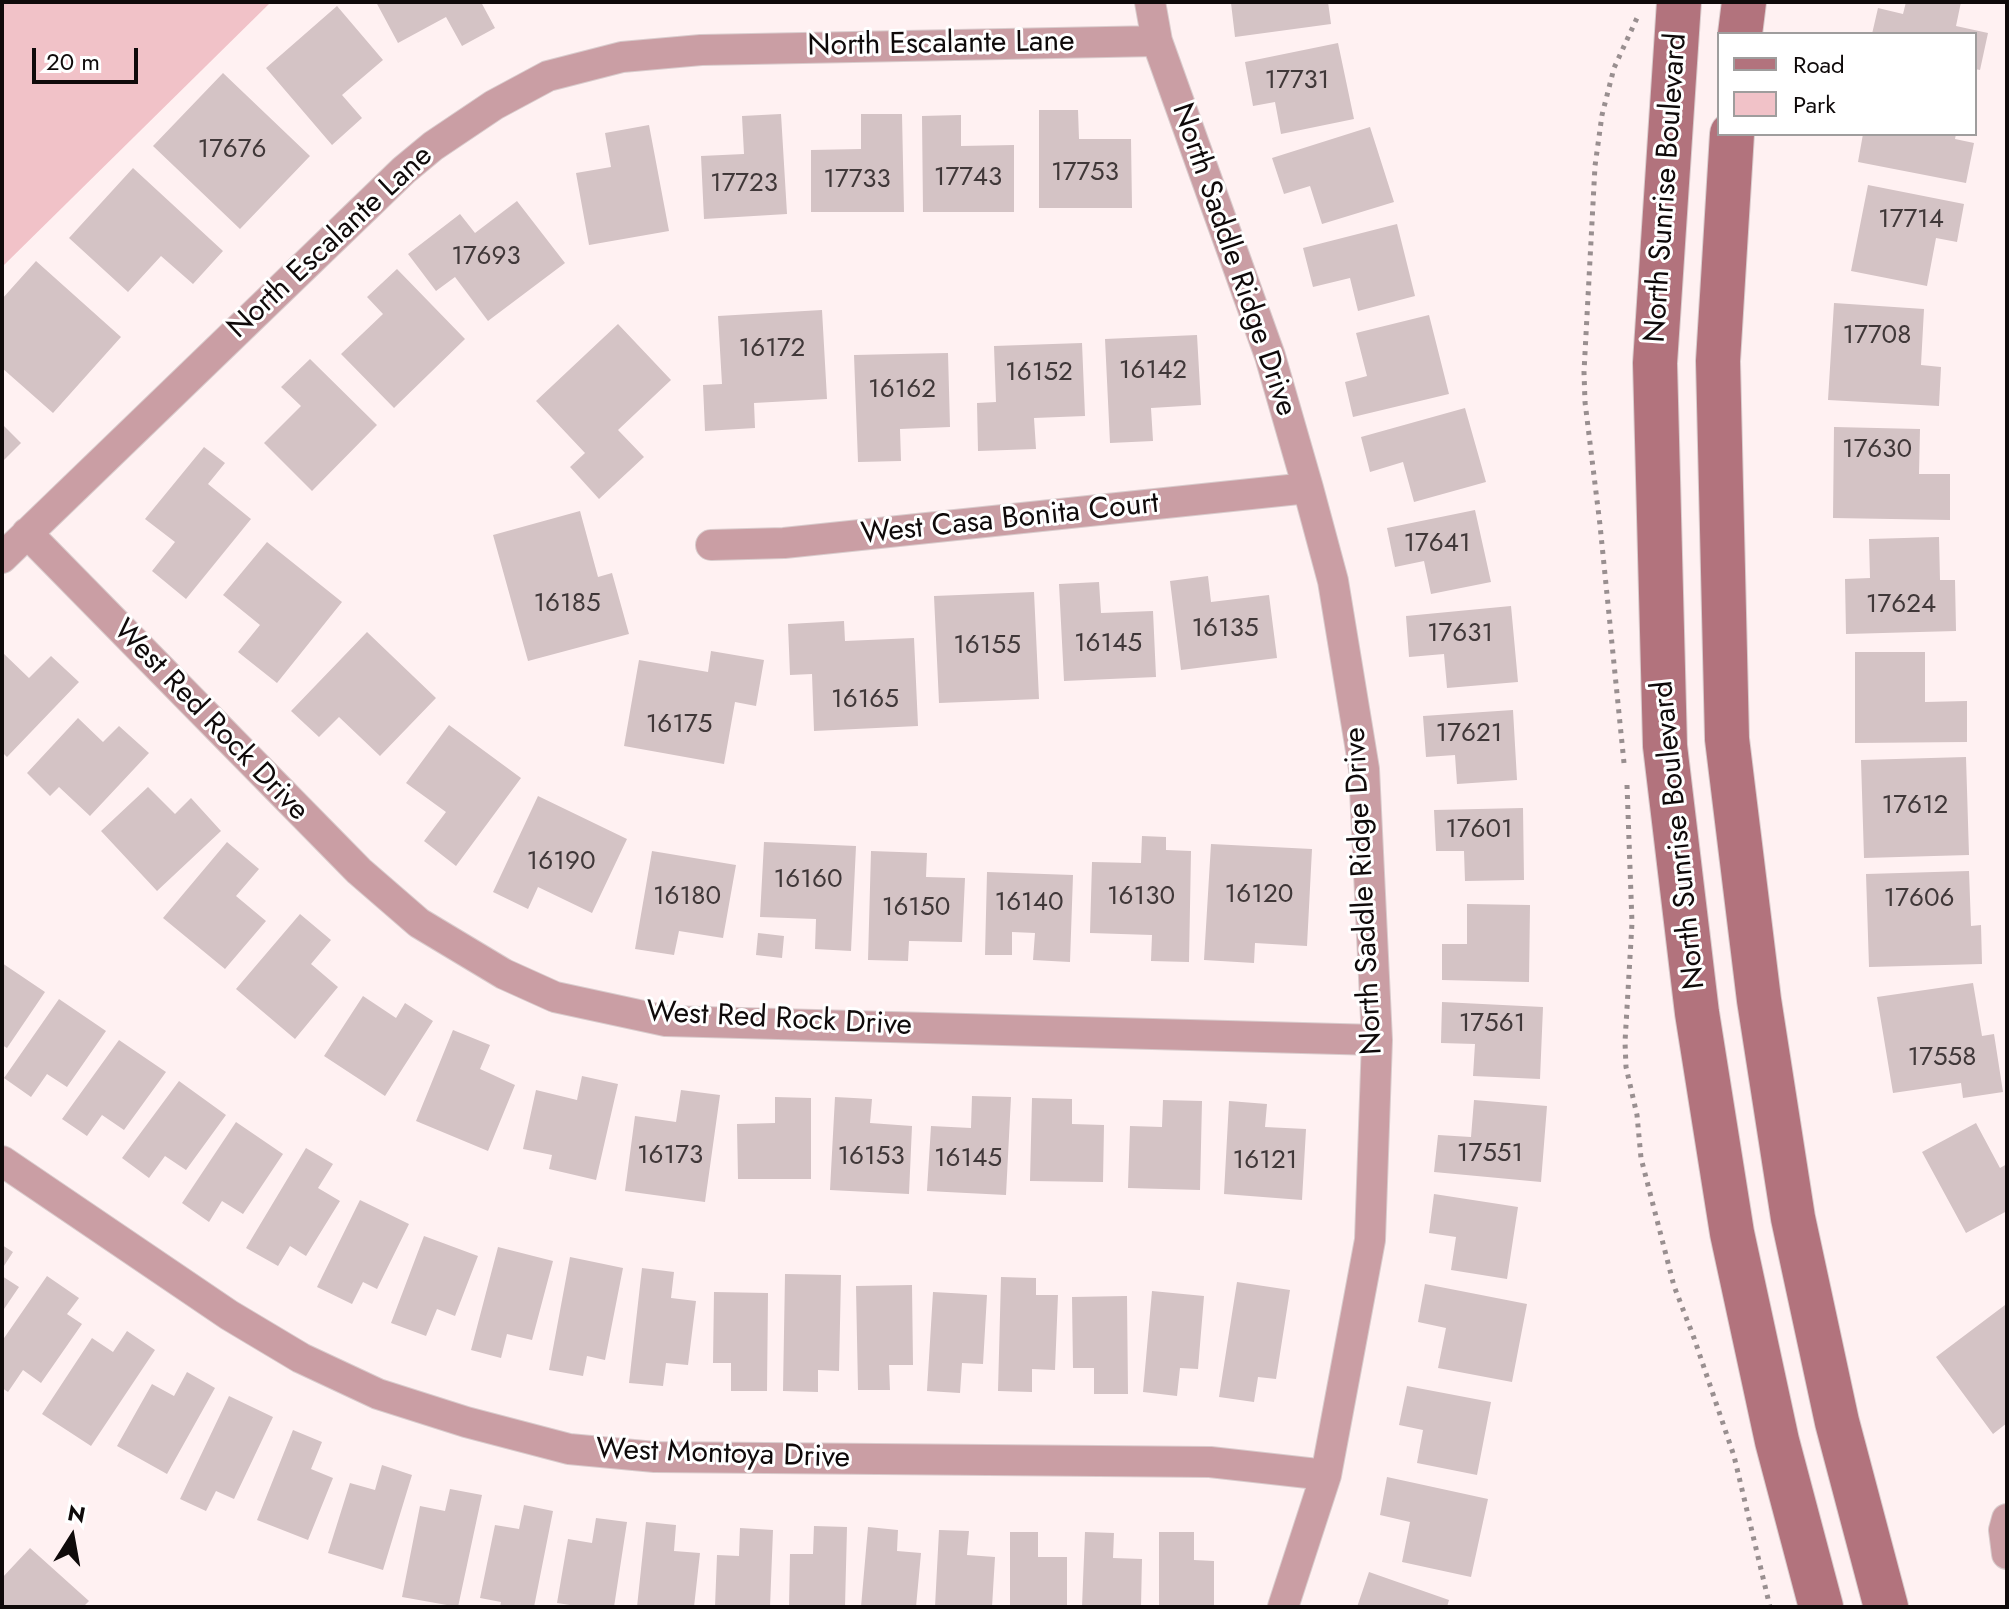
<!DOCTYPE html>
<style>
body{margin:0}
#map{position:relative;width:2009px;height:1609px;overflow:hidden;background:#fff1f2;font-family:Jost,sans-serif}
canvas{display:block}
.frame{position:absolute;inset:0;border:4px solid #0f0a0a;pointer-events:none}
.legend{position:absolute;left:1717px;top:32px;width:260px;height:104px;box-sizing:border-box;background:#fff;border:2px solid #9f9d9d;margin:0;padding:10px 14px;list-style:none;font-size:24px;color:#0f0a0a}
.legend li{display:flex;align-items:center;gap:16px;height:40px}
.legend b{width:40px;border:2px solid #9f9d9d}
.north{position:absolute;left:32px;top:1497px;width:80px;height:80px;-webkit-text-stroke:6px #fff;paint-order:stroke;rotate:11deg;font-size:22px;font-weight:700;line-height:32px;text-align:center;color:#0f0a0a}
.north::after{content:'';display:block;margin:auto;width:28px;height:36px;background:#0f0a0a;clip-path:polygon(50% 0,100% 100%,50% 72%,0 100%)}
.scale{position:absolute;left:32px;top:48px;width:106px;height:36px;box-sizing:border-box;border:4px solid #0f0a0a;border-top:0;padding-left:10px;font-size:24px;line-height:28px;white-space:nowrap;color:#0f0a0a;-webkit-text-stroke:6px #fff;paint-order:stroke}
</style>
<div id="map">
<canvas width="2009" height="1609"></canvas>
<div class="frame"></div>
<ul class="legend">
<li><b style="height:10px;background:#b2737d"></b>Road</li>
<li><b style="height:22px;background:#f1c2c8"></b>Park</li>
</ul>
<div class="north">N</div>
<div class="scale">20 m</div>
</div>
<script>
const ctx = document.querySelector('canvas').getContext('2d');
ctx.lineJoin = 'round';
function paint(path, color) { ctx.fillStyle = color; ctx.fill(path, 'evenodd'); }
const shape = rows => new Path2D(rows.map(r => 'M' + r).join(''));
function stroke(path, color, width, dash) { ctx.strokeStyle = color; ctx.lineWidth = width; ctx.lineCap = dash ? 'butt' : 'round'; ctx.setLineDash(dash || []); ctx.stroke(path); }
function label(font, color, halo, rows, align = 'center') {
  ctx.font = font + ' Jost,sans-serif'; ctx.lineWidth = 6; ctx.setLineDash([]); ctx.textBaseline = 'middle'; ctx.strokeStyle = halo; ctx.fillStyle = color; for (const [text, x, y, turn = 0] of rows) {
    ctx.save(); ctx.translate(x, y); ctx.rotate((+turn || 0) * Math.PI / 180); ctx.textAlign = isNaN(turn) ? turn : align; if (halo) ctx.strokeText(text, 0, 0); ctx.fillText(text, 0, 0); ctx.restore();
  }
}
paint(shape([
 [2,2,271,2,2,267]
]), '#f1c2c8');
paint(shape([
 [376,2,481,2,495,28,462,46,446,17,398,43],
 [1241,2,1328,2,1331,24,1235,37,1231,3],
 [1906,2,1961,2,1956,26,1988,33,1980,70,1975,69,1975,34,1872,34,1878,8,1903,14],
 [337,6,383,60,342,95,362,118,332,145,266,68],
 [1338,43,1354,119,1281,134,1275,102,1253,106,1245,62],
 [223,73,310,156,240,229,153,146],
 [1039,110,1078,110,1079,139,1131,139,1132,208,1039,208],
 [781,114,787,214,704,219,701,156,744,154,742,116],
 [861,114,902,114,904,212,811,212,811,150,861,149],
 [961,115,961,146,1014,145,1014,212,923,212,922,116],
 [649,125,669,231,589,245,576,173,611,167,605,133],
 [1370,127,1394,202,1322,224,1310,186,1284,194,1272,158],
 [1863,134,1956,134,1955,139,1974,143,1966,183,1858,162],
 [133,168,223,251,193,284,161,256,128,292,69,238],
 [1868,185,1964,204,1957,242,1936,238,1927,286,1851,271],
 [517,201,565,263,488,321,455,277,436,291,408,254,460,214,475,233],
 [1397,224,1415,296,1358,311,1350,278,1313,287,1303,248],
 [36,261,121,337,53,413,2,368,2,299],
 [397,269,465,339,394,408,341,354,383,314,367,297],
 [1834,303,1924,309,1921,365,1941,367,1939,406,1828,400],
 [822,310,827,399,754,403,755,428,705,431,703,385,722,384,718,316],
 [1429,315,1449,394,1353,417,1345,382,1367,376,1356,333],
 [618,324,671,380,618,430,644,457,599,499,570,467,585,453,536,401],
 [1197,335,1201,405,1151,408,1153,441,1110,443,1105,339],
 [1082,343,1085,416,1034,418,1036,449,978,451,977,403,996,402,994,346],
 [948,353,950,427,900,429,901,461,858,462,854,355],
 [310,359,377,425,312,491,264,443,301,406,281,387],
 [1465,408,1486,482,1414,502,1403,462,1370,472,1361,437],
 [2,424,21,443,2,462],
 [1834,427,1920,429,1919,474,1950,474,1950,520,1833,518],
 [204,447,225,463,208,484,251,519,186,599,152,571,175,542,145,519],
 [1475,510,1491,582,1431,594,1424,561,1395,567,1387,528],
 [580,511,598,577,612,573,629,634,528,661,493,535],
 [1939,537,1940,580,1955,580,1956,631,1846,634,1845,579,1870,578,1869,539],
 [267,542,342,602,277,683,238,652,260,625,223,595],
 [1208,576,1211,602,1269,595,1277,658,1181,670,1170,581],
 [1099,582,1101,613,1153,611,1156,677,1064,681,1059,584],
 [1034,592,1039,699,939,703,934,596],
 [1511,606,1518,682,1447,688,1444,654,1409,657,1406,616],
 [844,621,845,641,914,638,918,726,814,731,812,674,790,675,788,624],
 [367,632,436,698,380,756,339,717,319,737,291,711],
 [711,651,764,660,756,706,735,702,724,764,624,746,639,660,708,672],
 [2,652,29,678,51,656,79,682,7,757,2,752],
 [1855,652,1925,652,1925,702,1967,701,1967,742,1855,743],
 [1513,710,1517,780,1457,784,1455,755,1426,757,1423,716],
 [78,718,103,742,119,726,149,753,90,816,59,787,50,796,27,773],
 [449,725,521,778,456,866,424,841,446,812,406,783],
 [1966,757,1969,855,1864,858,1861,760],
 [148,787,175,814,191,798,221,831,157,891,101,831],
 [538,796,627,839,592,913,538,887,528,909,493,892],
 [1523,808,1524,880,1465,881,1464,851,1436,851,1434,810],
 [1142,836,1166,837,1166,850,1191,851,1189,962,1151,961,1152,935,1090,933,1092,862,1141,863],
 [227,842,259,869,236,896,266,921,225,969,163,918],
 [764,842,856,846,851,951,815,949,816,919,760,917],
 [1211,844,1312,849,1307,946,1255,943,1254,963,1204,960],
 [652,851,736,865,723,938,679,931,674,955,635,949],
 [871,851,927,853,926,877,965,878,962,942,909,941,908,961,868,960],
 [1969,871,1971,926,1981,925,1982,964,1869,967,1866,874],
 [987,872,1073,875,1070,962,1033,960,1035,933,1012,932,1012,955,985,955],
 [1467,904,1530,905,1529,982,1442,980,1442,944,1467,944],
 [300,914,331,940,311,964,338,987,295,1039,236,989],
 [758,933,784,936,782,958,756,955],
 [2,963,45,992,7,1048,2,1045],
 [1973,983,1982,1036,1994,1034,2003,1092,1963,1098,1961,1083,1893,1093,1877,997],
 [363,996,396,1018,405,1003,433,1021,385,1096,324,1056],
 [59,999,106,1031,67,1087,47,1074,31,1097,4,1078],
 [1442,1002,1543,1007,1540,1079,1473,1076,1475,1044,1441,1043],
 [453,1030,490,1045,480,1069,515,1085,488,1151,416,1121],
 [119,1040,166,1072,124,1130,102,1115,87,1136,62,1119],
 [582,1076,618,1084,596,1180,549,1169,552,1155,523,1149,536,1090,577,1100],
 [179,1081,226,1115,186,1170,165,1156,149,1178,122,1158],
 [681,1090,720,1095,705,1202,625,1191,635,1116,676,1122],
 [972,1096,1011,1097,1006,1195,927,1191,931,1126,971,1128],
 [775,1097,811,1098,811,1179,738,1179,737,1124,775,1123],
 [835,1097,872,1099,870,1123,912,1126,909,1194,830,1190],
 [1032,1098,1072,1099,1072,1124,1104,1125,1103,1182,1030,1181],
 [1163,1100,1202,1101,1200,1190,1128,1188,1130,1126,1162,1127],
 [1474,1100,1547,1106,1541,1182,1434,1172,1438,1135,1471,1137],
 [1229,1101,1267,1104,1265,1127,1306,1129,1302,1200,1224,1194],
 [236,1122,283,1154,243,1214,222,1201,209,1222,182,1203],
 [1976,1123,2000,1168,2007,1164,2007,1211,1966,1233,1922,1152],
 [306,1148,333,1164,318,1188,340,1201,306,1256,290,1246,278,1266,246,1248],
 [1434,1194,1518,1207,1507,1279,1451,1270,1456,1237,1429,1233],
 [360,1200,409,1224,377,1289,363,1282,352,1304,317,1287],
 [424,1236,478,1256,455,1316,437,1309,426,1336,391,1323],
 [2,1245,13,1252,2,1269],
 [498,1247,553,1261,532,1340,507,1334,501,1358,471,1350],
 [570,1257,623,1268,605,1360,587,1356,583,1376,549,1370],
 [642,1268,674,1272,671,1298,696,1301,688,1365,666,1363,663,1386,629,1383],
 [785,1274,841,1275,839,1371,818,1370,818,1392,783,1391],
 [2,1276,19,1287,2,1312],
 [47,1276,79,1298,67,1314,82,1324,41,1383,23,1370,8,1392,2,1388,2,1341],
 [1001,1277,1036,1278,1036,1295,1058,1295,1055,1370,1032,1369,1032,1392,998,1391],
 [1237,1282,1290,1290,1276,1379,1258,1377,1254,1402,1219,1397],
 [1425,1284,1527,1304,1512,1382,1438,1368,1446,1328,1418,1322],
 [912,1285,913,1365,889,1365,890,1390,858,1390,856,1286],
 [1152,1291,1204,1296,1198,1369,1180,1368,1177,1396,1143,1392],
 [714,1292,768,1293,767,1391,731,1391,731,1363,713,1363],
 [933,1292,987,1295,983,1364,962,1363,960,1393,927,1391],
 [1127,1296,1128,1394,1094,1394,1094,1368,1073,1368,1072,1297],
 [2005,1305,2007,1423,1993,1434,1936,1357],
 [127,1331,155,1350,91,1446,42,1414,92,1338,113,1352],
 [187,1372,215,1388,167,1474,117,1446,152,1384,174,1396],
 [1407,1386,1491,1402,1477,1475,1417,1463,1423,1430,1399,1425],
 [229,1396,273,1417,234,1499,216,1491,206,1511,180,1499],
 [293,1430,322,1442,311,1469,333,1478,308,1540,257,1520],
 [382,1465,412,1475,383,1570,328,1553,350,1483,375,1490],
 [1387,1477,1488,1499,1471,1577,1402,1562,1410,1522,1380,1515],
 [450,1489,482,1495,458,1607,402,1597,420,1506,445,1511],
 [524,1505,553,1511,534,1607,500,1607,501,1602,480,1598,495,1525,519,1529],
 [596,1518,627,1522,614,1607,583,1607,557,1603,568,1539,592,1543],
 [646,1522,676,1525,674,1551,700,1553,694,1607,637,1607],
 [814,1526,847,1527,845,1607,789,1607,790,1554,813,1554],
 [868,1527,898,1530,897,1551,921,1553,916,1607,861,1607],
 [740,1528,773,1530,770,1607,715,1607,717,1555,739,1556],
 [939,1530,969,1531,967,1555,995,1557,992,1607,935,1607],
 [1010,1532,1038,1532,1038,1557,1067,1557,1067,1607,1010,1607],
 [1085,1532,1114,1533,1113,1558,1142,1559,1141,1607,1082,1607],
 [1159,1532,1194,1532,1194,1560,1214,1561,1214,1607,1159,1607],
 [30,1548,89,1601,83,1607,2,1607,2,1578],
 [1369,1572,1449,1600,1447,1607,1357,1607]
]), '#d4c3c5');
const street = shape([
 [1150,2,1157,41,1270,356,1308,488,1333,581,1364,769,1377,1040,1370,1240,1326,1475,1283,1607],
 [27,533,359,871,419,923,504,974,555,997,666,1021,1377,1040],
 [711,545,784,543,1308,488],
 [2,558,404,170,433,146,494,105,548,76,622,57,701,50,1157,41],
 [2,1161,229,1315,301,1358,378,1394,466,1422,569,1449,655,1457,1210,1462,1326,1475],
 [2007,1519,2004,1530,2007,1554]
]);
const secondary = shape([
 [1679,2,1655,363,1665,746,1697,1013,1732,1233,1777,1441,1821,1607],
 [1740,34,1744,2],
 [1732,134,1718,361,1727,739,1759,1000,1793,1218,1837,1422,1886,1607]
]);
stroke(street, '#d9cccd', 32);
stroke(secondary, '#d9cccd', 46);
stroke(shape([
 [1624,763,1600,525,1585,402,1584,372,1595,166,1602,115,1614,68,1637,18],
 [1627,785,1632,923,1625,1042,1626,1067,1637,1115,1641,1158,1674,1286,1694,1338,1734,1456,1770,1607]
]), '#998f90', 5, [4, 6]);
stroke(street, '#ca9ea4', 30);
stroke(secondary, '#b2737d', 44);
label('26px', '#403839', null, [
 ["17731",1297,82],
 ["17676",232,151],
 ["17753",1085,174],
 ["17743",968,179],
 ["17733",857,181],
 ["17723",744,185],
 ["17714",1911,221],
 ["17693",486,258],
 ["17708",1877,337],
 ["16172",772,350],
 ["16142",1153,372],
 ["16152",1039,374],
 ["16162",902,391],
 ["17630",1877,451],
 ["17641",1437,545],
 ["16185",567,605],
 ["17624",1901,606],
 ["16135",1225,630],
 ["17631",1460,635],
 ["16145",1108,645],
 ["16155",987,647],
 ["16165",865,701],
 ["16175",679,726],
 ["17621",1469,735],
 ["17612",1915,807],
 ["17601",1479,831],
 ["16190",561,863],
 ["16160",808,881],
 ["16120",1259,896],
 ["16180",687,898],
 ["16130",1141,898],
 ["17606",1919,900],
 ["16140",1029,904],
 ["16150",916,909],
 ["17561",1492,1025],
 ["17558",1942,1059],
 ["17551",1490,1155],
 ["16173",670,1157],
 ["16153",871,1158],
 ["16145",968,1160],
 ["16121",1265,1162]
]);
label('30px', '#0f0a0a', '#fff', [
 ["North Escalante Lane",941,45,-1],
 ["North Sunrise Boulevard",1667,188,-86],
 ["North Escalante Lane",331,243,-43],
 ["North Saddle Ridge Drive",1233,260,71],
 ["West Casa Bonita Court",1010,520,-6],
 ["West Red Rock Drive",210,721,46],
 ["North Sunrise Boulevard",1680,835,-96],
 ["North Saddle Ridge Drive",1365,891,-93],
 ["West Red Rock Drive",779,1020,3],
 ["West Montoya Drive",723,1455,2]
]);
</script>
